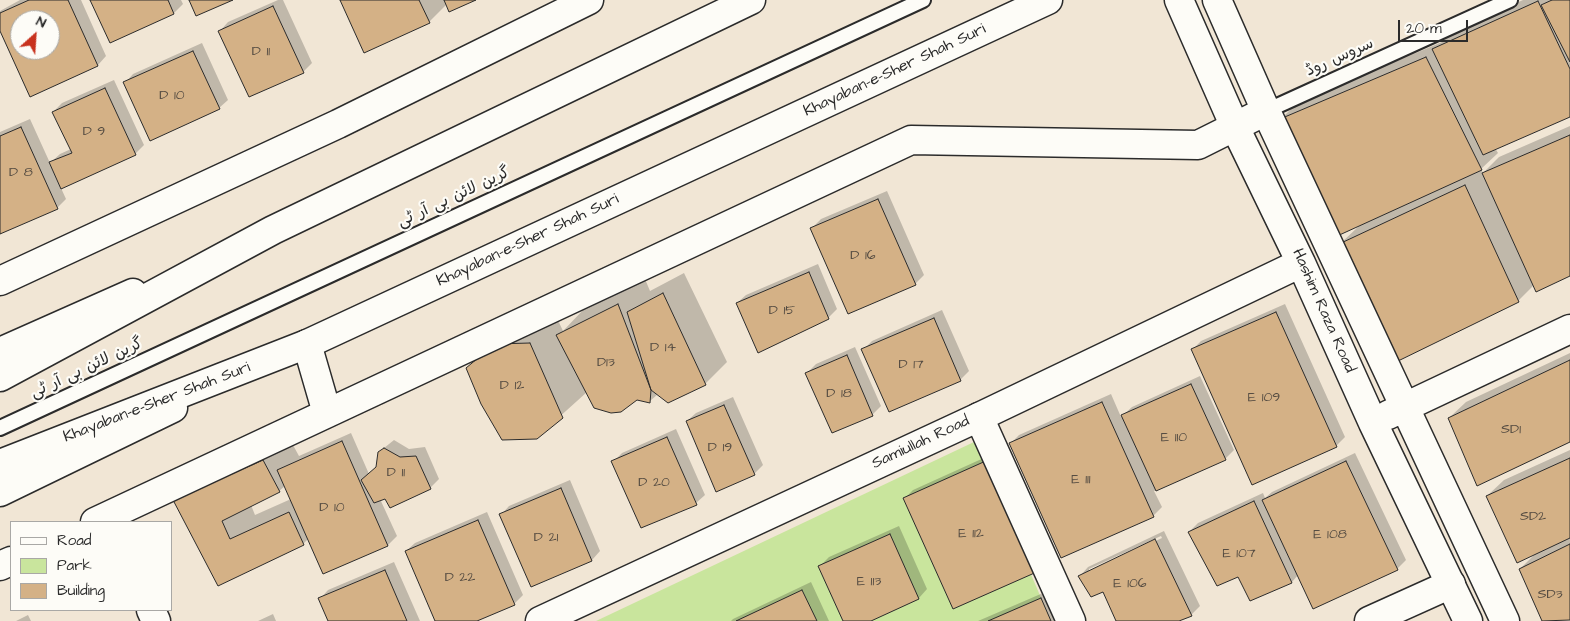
<!DOCTYPE html>
<meta charset="utf-8">
<style>
body{margin:0}
#map{position:relative;width:1570px;height:621px;overflow:hidden;background:#f1e6d5;font-family:"Architects Daughter",sans-serif}
canvas{display:block}
.legend{position:absolute;left:10px;top:521px;width:162px;height:90px;box-sizing:border-box;background:#fdfcf7;border:1px solid #a9a8a5;margin:0;padding:6px 9px;list-style:none;font-size:15px;color:#2b2b2b}
.legend li{display:flex;align-items:center;gap:10px;height:25px}
.legend b{width:25px;border:1px solid #a9a8a5}
.north{position:absolute;left:10px;top:10px;width:50px;height:50px;box-sizing:border-box;background:#fdfcf7;border:1px solid #a9a8a5;border-radius:50%;rotate:26deg;font-size:14px;font-weight:700;line-height:20px;text-align:center;color:#2b2b2b}
.north::after{content:'';display:block;margin:auto;width:18px;height:22px;background:#c8321e;clip-path:polygon(50% 0,100% 100%,50% 72%,0 100%)}
.scale{position:absolute;left:1398px;top:20px;width:70px;height:22px;box-sizing:border-box;border:2px solid #2b2b2b;border-top:0;padding-left:6px;font-size:15px;line-height:18px;white-space:nowrap;color:#2b2b2b;-webkit-text-stroke:4px #fdfcf7;paint-order:stroke}
</style>
<div id="map">
<canvas width="1570" height="621"></canvas>
<ul class="legend">
<li><b style="height:6px;background:#fdfcf7"></b>Road</li>
<li><b style="height:14px;background:#c9e59d"></b>Park</li>
<li><b style="height:14px;background:#d4b186"></b>Building</li>
</ul>
<div class="north">N</div>
<div class="scale">20 m</div>
</div>
<script>
const ctx = document.querySelector('canvas').getContext('2d');
ctx.lineJoin = 'round';
function paint(path, color) { ctx.fillStyle = color; ctx.fill(path, 'evenodd'); }
const shape = rows => new Path2D(rows.map(r => 'M' + r).join(''));
function stroke(path, color, width, dash) { ctx.strokeStyle = color; ctx.lineWidth = width; ctx.lineCap = dash ? 'butt' : 'round'; ctx.setLineDash(dash || []); ctx.stroke(path); }
function label(font, color, halo, rows, align = 'center') {
  ctx.font = font + ' "Architects Daughter","Playpen Sans Arabic",sans-serif'; ctx.lineWidth = 4.5; ctx.setLineDash([]); ctx.textBaseline = 'middle'; ctx.strokeStyle = halo; ctx.fillStyle = color; for (const [text, x, y, turn = 0] of rows) {
    ctx.save(); ctx.translate(x, y); ctx.rotate((+turn || 0) * Math.PI / 180); ctx.textAlign = isNaN(turn) ? turn : align; if (halo) ctx.strokeText(text, 0, 0); ctx.fillText(text, 0, 0); ctx.restore();
  }
}
paint(shape([
 [974,442,1051,621,596,621]
]), '#c9e59d');
paint(shape([
 [20,0,81,0,106,56,98,65,30,95,0,28,0,11],
 [20,20,50,20,50,50,20,50],
 [92,0,181,0,183,4,174,13,110,41],
 [278,0,283,0,312,63,303,72,220,31,228,22],
 [341,0,473,0,447,4,429,22],
 [1523,0,1570,0,1570,116,1495,148,1498,153,1481,169,1483,173,1499,157,1570,126,1570,275,1534,285,1518,301,1340,244,1360,225,1281,119,1297,103,1442,42,1450,33],
 [202,43,228,100,219,108,125,83,133,74],
 [114,80,144,145,135,154,61,188,66,199,57,208,0,233,0,132,30,119,50,163,60,154,71,149,53,112,62,103],
 [887,191,924,275,915,284,812,228,821,219],
 [818,264,837,309,828,318,737,303,746,295],
 [684,273,727,362,705,384,658,394,650,401,587,392,536,438,495,342,556,316,563,331,584,309,645,279,650,291],
 [1285,304,1345,437,1336,446,1192,350,1201,341],
 [942,310,969,371,960,380,863,350,872,341],
 [855,347,881,406,872,415,807,373,816,364],
 [1570,353,1570,441,1449,418,1466,402],
 [1200,376,1234,450,1225,459,1154,491,1162,507,1153,516,1010,444,1019,435,1111,394,1121,417,1132,407],
 [733,397,763,465,754,474,687,421,696,413],
 [676,429,705,495,696,503,613,462,622,453],
 [351,433,369,474,377,466,379,452,394,440,409,449,425,447,439,479,430,488,380,499,397,536,388,545,323,573,308,539,303,544,218,585,175,500,288,436,299,456],
 [285,486,291,499,255,515,251,505,279,491],
 [1570,450,1570,619,1543,621,1520,569,1536,553,1487,496,1504,480],
 [997,452,1047,561,904,499,913,490],
 [1355,453,1406,560,1397,569,1298,575,1292,582,1251,599,1239,575,1189,532,1198,523,1263,493,1265,498,1272,492],
 [570,480,600,551,592,560,532,586,501,515,509,506],
 [487,512,523,595,514,604,474,621,436,621,406,551,415,543],
 [899,526,927,589,919,598,868,621,845,621,820,566,829,557],
 [1164,531,1200,606,1191,615,1175,621,1117,621,1104,591,1080,576,1088,567],
 [1161,536,1162,538,1089,572,1089,569],
 [394,562,420,621,329,621,320,599,328,590],
 [811,582,829,621,731,621,733,619],
 [1050,590,1063,621,978,621],
 [273,614,276,621,258,621],
 [28,615,31,621,16,621]
]), '#0003');
const building = shape([
 [29,0,68,0,98,66,30,97,0,31,0,13,29,0],
 [20,20,50,20,50,50,20,50,20,20],
 [90,0,168,0,174,14,110,43,90,0],
 [189,0,233,0,196,16,189,0],
 [340,0,419,0,430,23,364,53,340,0],
 [444,0,476,0,449,12,444,0],
 [1552,0,1570,0,1570,62,1541,5,1552,0],
 [1538,1,1570,69,1570,117,1483,155,1432,49,1538,1],
 [273,6,304,73,249,97,218,31,273,6],
 [193,51,220,109,150,141,123,82,193,51],
 [1426,57,1482,170,1335,237,1280,119,1426,57],
 [105,88,136,155,61,189,49,162,72,153,52,112,105,88],
 [21,127,58,209,0,234,0,136,21,127],
 [1570,135,1570,276,1536,292,1482,173,1570,135],
 [1465,185,1519,302,1396,362,1339,244,1465,185],
 [878,199,916,285,848,314,810,228,878,199],
 [809,272,829,319,758,353,736,303,809,272],
 [663,293,706,385,668,403,651,390,627,312,663,293],
 [618,304,651,390,650,403,637,400,621,412,611,413,594,408,556,335,618,304],
 [1276,312,1337,447,1252,485,1191,349,1276,312],
 [934,318,961,381,889,412,861,349,934,318],
 [530,343,563,418,537,439,502,440,481,404,466,368,495,344,530,343],
 [847,355,873,416,832,433,805,373,847,355],
 [1570,360,1570,442,1477,486,1448,418,1570,360],
 [1191,384,1226,460,1156,491,1121,415,1191,384],
 [1102,402,1154,517,1061,558,1009,443,1102,402],
 [724,405,755,475,716,492,686,421,724,405],
 [667,437,697,505,641,528,611,461,667,437],
 [342,441,388,546,323,574,277,470,342,441],
 [384,448,400,457,416,456,431,489,390,508,385,499,374,503,361,480,376,467,378,452,384,448],
 [1570,458,1570,538,1517,563,1486,496,1570,458],
 [263,460,280,492,222,521,230,539,289,512,304,545,218,586,173,500,263,460],
 [988,460,1039,571,953,609,903,498,988,460],
 [1346,461,1398,570,1313,609,1262,500,1346,461],
 [561,488,592,561,531,587,499,514,561,488],
 [1254,501,1292,583,1250,601,1238,577,1217,586,1188,532,1254,501],
 [478,520,515,605,477,621,435,621,405,551,478,520],
 [890,534,919,599,871,621,843,621,818,566,890,534],
 [1155,539,1192,616,1179,621,1116,621,1103,592,1091,597,1078,576,1155,539],
 [1570,544,1570,620,1542,621,1519,569,1570,544],
 [385,570,407,621,328,621,318,598,385,570],
 [802,590,817,621,736,621,802,590],
 [1041,598,1051,621,988,621,1041,598]
]);
paint(building, '#d4b186');
stroke(building, '#2b2b2b', 1);
const lane = shape([
 [1266,111,1510,0],
 [0,428,923,0]
]);
const street = shape([
 [0,281,338,124,589,0],
 [307,344,327,413],
 [979,417,1071,621],
 [95,522,911,140,1198,145,1266,111],
 [0,566,11,561],
 [151,610,156,621],
 [1369,621,1451,584]
]);
const secondary = shape([
 [1179,0,1235,127,1301,263,1373,423,1468,621],
 [1217,0,1266,111,1505,621],
 [0,352,133,293],
 [1388,415,1570,329],
 [0,492,173,408],
 [540,621,979,417,1301,263]
]);
const primary = shape([
 [0,377,273,230,751,0],
 [0,464,307,344,1048,0]
]);
stroke(lane, '#2b2b2b', 18);
stroke(street, '#2b2b2b', 31);
stroke(secondary, '#2b2b2b', 31);
stroke(primary, '#2b2b2b', 31);
stroke(lane, '#fdfcf7', 14);
stroke(street, '#fdfcf7', 28);
stroke(secondary, '#fdfcf7', 28);
stroke(primary, '#fdfcf7', 28);
label('14px', '#554c42', null, [
 ["D 11",261,52],
 ["D 10",172,96],
 ["D 9",94,132],
 ["D 8",21,173],
 ["D 16",863,256],
 ["D 15",782,311],
 ["D 14",663,348],
 ["D13",606,363],
 ["D 17",911,365],
 ["D 12",512,386],
 ["D 18",839,394],
 ["E 109",1264,398],
 ["SD1",1511,430],
 ["E 110",1174,438],
 ["D 19",720,448],
 ["D 11",396,473],
 ["E 111",1081,480],
 ["D 20",654,483],
 ["D 10",332,508],
 ["SD2",1533,517],
 ["E 112",971,534],
 ["E 108",1330,535],
 ["D 21",546,538],
 ["E 107",1239,554],
 ["D 22",460,578],
 ["E 113",869,582],
 ["E 106",1130,584],
 ["SD3",1550,595]
]);
label('16px', '#2b2b2b', '#fdfcf7', [
 ["سروس روڈ",1340,58,-24],
 ["Khayaban-e-Sher Shah Suri",895,71,-25],
 ["گرین لائن بی آر ٹی",454,198,-25],
 ["Khayaban-e-Sher Shah Suri",528,241,-25],
 ["Hashim Raza Road",1323,311,66],
 ["گرین لائن بی آر ٹی",87,369,-25],
 ["Khayaban-e-Sher Shah Suri",157,403,-21],
 ["Samiullah Road",921,443,-25]
]);
</script>
